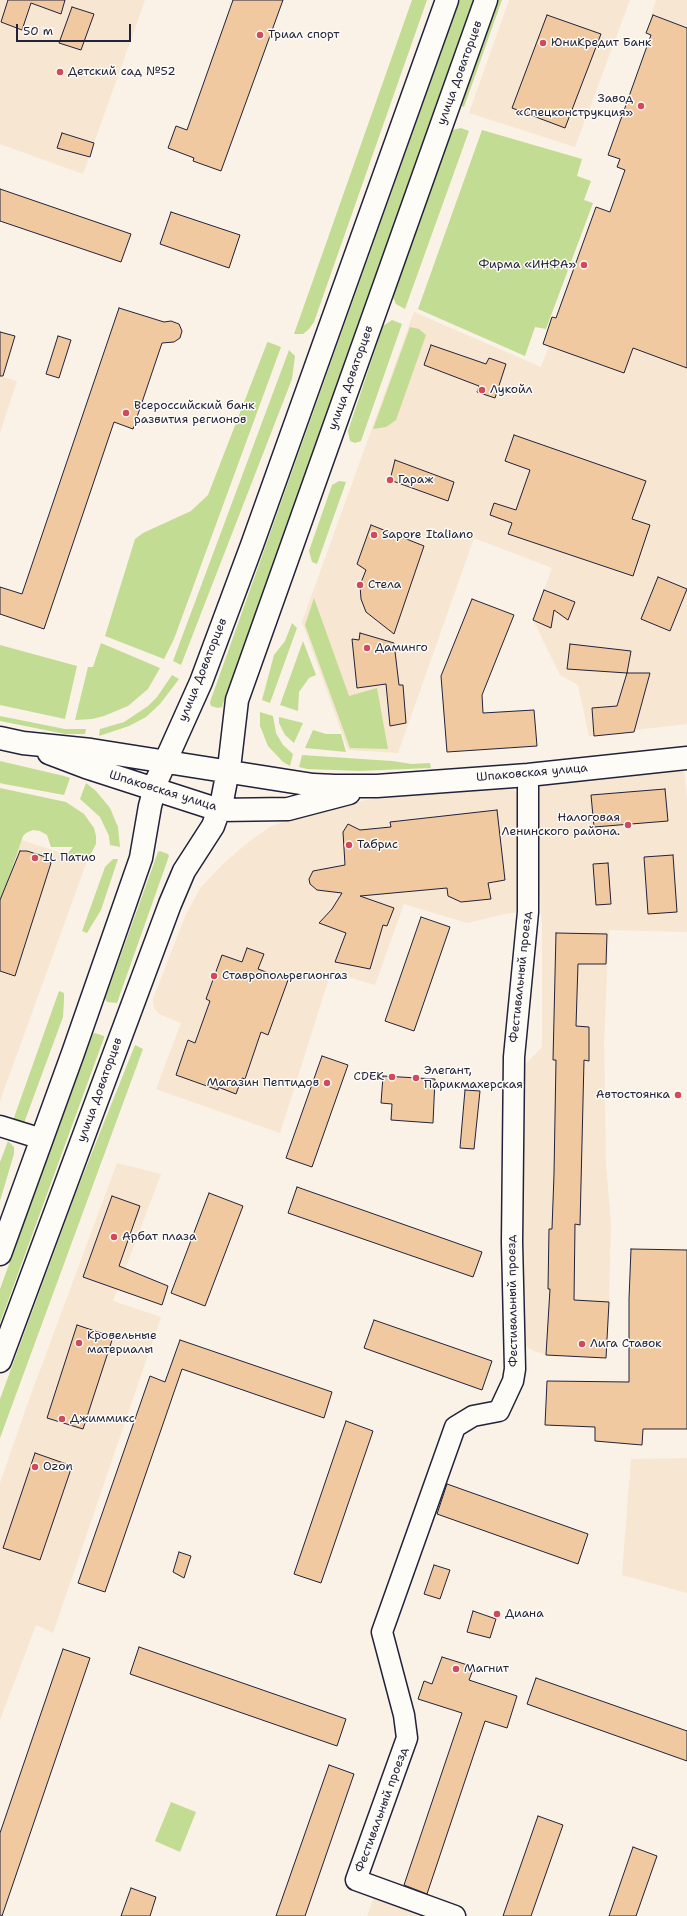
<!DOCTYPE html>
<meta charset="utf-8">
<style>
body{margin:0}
#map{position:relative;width:687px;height:1916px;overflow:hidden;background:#faf2e6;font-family:"Shantell Sans",sans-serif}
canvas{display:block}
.scale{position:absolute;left:16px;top:24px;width:115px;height:18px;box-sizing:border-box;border:2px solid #22223b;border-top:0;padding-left:5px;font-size:12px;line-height:14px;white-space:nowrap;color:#22223b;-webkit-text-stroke:3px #fdfcf7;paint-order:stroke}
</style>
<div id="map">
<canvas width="687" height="1916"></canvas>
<div class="scale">50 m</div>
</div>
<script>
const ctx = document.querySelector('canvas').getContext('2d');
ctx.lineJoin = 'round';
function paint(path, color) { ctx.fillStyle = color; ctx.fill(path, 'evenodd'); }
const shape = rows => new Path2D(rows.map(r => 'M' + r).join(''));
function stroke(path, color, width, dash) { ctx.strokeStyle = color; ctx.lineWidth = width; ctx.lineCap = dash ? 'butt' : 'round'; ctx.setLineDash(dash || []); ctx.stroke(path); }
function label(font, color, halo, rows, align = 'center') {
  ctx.font = font + ' "Shantell Sans",sans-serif'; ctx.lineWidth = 3; ctx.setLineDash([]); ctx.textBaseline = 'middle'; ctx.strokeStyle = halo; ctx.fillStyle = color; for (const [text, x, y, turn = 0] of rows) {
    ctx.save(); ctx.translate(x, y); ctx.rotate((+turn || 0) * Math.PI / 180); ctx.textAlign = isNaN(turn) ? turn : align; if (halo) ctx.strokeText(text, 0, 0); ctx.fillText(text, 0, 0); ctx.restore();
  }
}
paint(shape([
 [0,0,145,0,83,174,0,144],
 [509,0,630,0,575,147,469,113],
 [656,0,687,0,687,724,635,730,650,673,627,673,617,706,592,708,594,736,589,736,578,685,560,675,533,620,552,568,474,538,398,753,348,750,302,622,414,312,541,367,549,346,543,344,552,317,556,318,596,207,610,212,625,170,617,167,619,159,608,155,652,35,646,33],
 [0,376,17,381,0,433],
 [684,769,687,799,687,932,609,930,604,1042,606,1166,611,1222,609,1302,606,1358,546,1355,534,1351,519,1343,521,1069,542,1047,542,926,534,799,536,791,543,785],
 [502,786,510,786,518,794,524,913,509,913,467,923,404,904,375,985,331,972,280,1133,156,1089,181,1023,159,1014,154,1008,153,999,186,914,201,887,224,863,251,840,270,827,300,815,366,800],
 [18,839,87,861,0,1101,0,894],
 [117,1163,161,1174,113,1301,161,1317,53,1633,36,1625,0,1720,0,1483,26,1408],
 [687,1458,687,1593,622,1575,631,1459],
 [374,1897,427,1916,367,1916]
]), '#f7e6d1');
paint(shape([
 [412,0,427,0,314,322,309,329,303,334,294,334],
 [460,0,473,0,222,707,218,708,211,706,210,702],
 [493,0,502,0,464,107,459,105],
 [461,128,469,131,405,309,396,304,393,297,394,283,447,135,452,130],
 [482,130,582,159,577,176,591,181,584,200,593,203,546,329,535,327,525,356,418,309],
 [392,320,402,324,361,441,355,443,350,441,348,431,383,326],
 [410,327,419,329,426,335,396,420,386,427,373,429],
 [268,342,281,347,174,639,164,659,105,636,135,539,143,533,191,511,208,495,267,343],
 [289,350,295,356,292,379,181,665,173,661],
 [339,481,346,482,317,564,312,562,309,551,332,485],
 [314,598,349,696,377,688,388,749,350,748,305,625],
 [292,623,297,628,270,703,262,700,274,655,285,641],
 [303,641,316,675,309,678,299,692,298,711,280,705],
 [101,643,160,668,148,689,128,706,104,716,92,719,75,720,88,667,93,667],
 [0,645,77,666,65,719,0,705],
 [172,675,179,679,160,704,146,717,129,726,99,736,100,729,124,722,148,706,157,697],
 [260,712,273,716,276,733,283,745,293,754,290,766,283,762,268,746,260,726],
 [0,716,65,729,86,729,85,734,65,734,0,721],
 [279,717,303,723,294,743,285,735,279,723],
 [313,730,326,734,341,734,346,752,305,748],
 [302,755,392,761,412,764,430,763,431,768,359,771,307,769,299,767],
 [0,761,64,776,70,778,64,795,4,784,0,783],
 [86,783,96,791,110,808,118,827,120,847,110,845,109,836,100,817,80,799],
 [0,788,66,802,84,814,94,828,96,836,96,844,87,861,67,854,73,847,51,847,47,835,40,831,33,830,26,833,23,836,0,903],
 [160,851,168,854,169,856,117,1003,107,1002,105,999,158,852],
 [113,859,118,859,101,910,87,933,82,931,105,867],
 [59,991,64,993,64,1000,63,1017,24,1123,11,1126],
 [95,1033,104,1036,104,1038,0,1323,0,1289,93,1034],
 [135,1045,143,1049,0,1438,0,1399,77,1190],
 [8,1141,14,1147,14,1154,0,1201,0,1162],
 [171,1802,196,1812,180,1852,155,1841]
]), '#c3dc93');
const building = shape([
 [8,0,65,0,61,14,31,3,22,30,1,22,8,0],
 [233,0,283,0,221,171,193,161,194,158,168,148,176,126,187,130,233,0],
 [72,7,94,14,81,50,59,43,72,7],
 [547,15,601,34,565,128,512,108,547,15],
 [653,15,687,28,687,368,633,348,624,373,543,344,552,317,556,318,596,207,610,212,625,170,617,167,620,159,608,155,651,35,646,33,653,15],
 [62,133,94,143,90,157,57,148,62,133],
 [0,189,131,234,121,262,0,221,0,189],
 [171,212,240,235,229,268,160,244,171,212],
 [119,308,164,322,171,321,179,324,182,331,180,338,174,342,162,343,133,429,114,422,44,629,0,614,0,587,22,594,119,308],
 [0,332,15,336,3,376,0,376,0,332],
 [58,336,71,340,59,378,46,374,58,336],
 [431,345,486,364,489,358,506,364,495,398,477,392,479,386,424,365,431,345],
 [514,435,646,481,632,519,650,525,633,576,508,534,512,523,490,515,494,503,516,510,530,470,505,461,514,435],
 [395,460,454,482,448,501,390,480,395,460],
 [371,525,424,546,394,634,366,612,361,599,360,585,366,570,357,564,371,525],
 [658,577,687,589,670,631,641,619,658,577],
 [544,590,575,602,568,620,554,610,551,628,533,620,544,590],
 [472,599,514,615,482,695,483,713,534,710,537,746,447,752,441,676,472,599],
 [360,633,394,643,399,685,403,685,406,723,390,726,386,684,357,688,352,639,359,640,360,633],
 [570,644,631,651,627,673,567,669,570,644],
 [627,673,650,673,634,732,594,736,592,708,617,706,627,673],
 [665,789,668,821,594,827,591,795,665,789],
 [497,810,505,880,488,883,491,899,461,902,448,896,447,888,360,896,394,908,387,926,383,925,370,969,335,962,346,933,319,923,332,909,342,893,317,890,310,884,309,879,313,871,345,865,343,832,348,824,360,830,391,827,390,822,497,810],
 [20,851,27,851,46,857,51,863,15,976,0,971,0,900,20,851],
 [673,855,677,912,648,914,644,857,673,855],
 [608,863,611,904,596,905,593,864,608,863],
 [421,917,450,927,414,1031,385,1021,421,917],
 [556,933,607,934,606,964,578,964,576,1026,589,1027,589,1061,584,1060,580,1225,575,1224,574,1300,609,1302,606,1358,546,1355,550,1289,548,1289,549,1229,552,1229,554,1174,556,1060,553,1060,556,933],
 [247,948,264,954,258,969,288,980,268,1035,261,1032,245,1079,242,1078,236,1094,218,1087,218,1090,176,1075,188,1040,195,1043,210,1001,206,999,222,955,242,962,247,948],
 [322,1056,348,1065,312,1167,286,1158,322,1056],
 [383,1076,435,1079,433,1123,391,1120,392,1104,381,1103,383,1076],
 [465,1090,480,1091,474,1149,460,1148,465,1090],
 [297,1187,482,1252,473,1277,288,1213,297,1187],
 [209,1193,243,1206,205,1306,171,1293,209,1193],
 [112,1196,140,1206,119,1266,168,1286,162,1305,83,1277,112,1196],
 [631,1249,687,1250,687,1429,643,1429,642,1445,595,1441,595,1427,545,1425,547,1381,629,1382,629,1299,631,1249],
 [374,1320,492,1361,482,1390,364,1348,374,1320],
 [77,1325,113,1337,83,1429,47,1418,77,1325],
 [180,1340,332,1392,324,1418,182,1369,105,1592,78,1583,150,1376,165,1382,180,1340],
 [346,1421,373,1431,321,1583,294,1574,346,1421],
 [35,1453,72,1466,40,1560,3,1548,35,1453],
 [447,1484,588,1534,578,1564,437,1514,447,1484],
 [179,1552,191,1556,184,1578,173,1572,179,1552],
 [434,1565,450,1570,440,1599,424,1594,434,1565],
 [473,1611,496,1619,490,1638,467,1632,473,1611],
 [139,1647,346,1719,337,1746,130,1674,139,1647],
 [63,1649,90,1658,2,1916,0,1915,0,1833,63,1649],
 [442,1657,474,1667,469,1680,517,1696,507,1728,485,1721,427,1894,404,1885,462,1713,418,1699,424,1681,432,1684,442,1657],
 [536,1678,687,1731,687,1761,527,1704,536,1678],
 [329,1765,354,1774,305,1916,276,1916,329,1765],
 [538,1816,563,1825,531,1916,503,1916,538,1816],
 [633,1847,657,1856,636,1916,609,1916,633,1847],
 [131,1888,156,1897,150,1916,121,1916,131,1888]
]);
paint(building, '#f0c9a0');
stroke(building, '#22223b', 1);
const minor = shape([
 [0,1126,42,1139],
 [455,1916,356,1880,407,1738,404,1715,382,1632,455,1427,473,1416,499,1411,513,1381,515,1369,512,1242,514,1057,528,912,528,775]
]);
const major = shape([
 [0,738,23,743,91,750,313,785,335,786,377,786,528,775,687,758],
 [49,753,86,767,219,810,288,809,349,793],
 [0,1254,73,1053,141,858,150,806,157,780,201,682,252,545,447,0],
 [0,1361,170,904,184,871,213,826,222,801,230,760,237,700,486,0]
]);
stroke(minor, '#22223b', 23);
stroke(major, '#22223b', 25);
stroke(minor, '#fdfcf7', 20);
stroke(major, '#fdfcf7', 22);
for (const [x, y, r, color] of [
 [260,35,4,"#d1495b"],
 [543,43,4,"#d1495b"],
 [60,72,4,"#d1495b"],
 [641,106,4,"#d1495b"],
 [584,265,4,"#d1495b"],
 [482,390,4,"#d1495b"],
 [126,413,4,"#d1495b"],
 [390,480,4,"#d1495b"],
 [374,535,4,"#d1495b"],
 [360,585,4,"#d1495b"],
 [367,648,4,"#d1495b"],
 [628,825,4,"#d1495b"],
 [349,845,4,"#d1495b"],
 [35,858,4,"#d1495b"],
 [214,976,4,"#d1495b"],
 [392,1077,4,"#d1495b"],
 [416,1078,4,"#d1495b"],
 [327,1083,4,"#d1495b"],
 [678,1095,4,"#d1495b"],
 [114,1237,4,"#d1495b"],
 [79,1343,4,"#d1495b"],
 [582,1344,4,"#d1495b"],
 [62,1419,4,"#d1495b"],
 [35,1467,4,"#d1495b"],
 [497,1614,4,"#d1495b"],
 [456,1669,4,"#d1495b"]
]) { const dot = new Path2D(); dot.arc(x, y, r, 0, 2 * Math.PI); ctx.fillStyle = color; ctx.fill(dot); stroke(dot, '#fdfcf7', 1.5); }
label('12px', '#22223b', '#fdfcf7', [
 ["Триал спорт",268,35],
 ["ЮниКредит Банк",551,43],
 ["Детский сад №52",68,72],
 ["Завод",633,99,"right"],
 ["«Спецконструкция»",633,113,"right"],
 ["Фирма «ИНФА»",576,265,"right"],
 ["Лукойл",490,390],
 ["Всероссийский банк",134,406],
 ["развития регионов",134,420],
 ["Гараж",398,480],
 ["Sapore Italiano",382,535],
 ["Стела",368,585],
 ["Даминго",375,648],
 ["Налоговая",620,818,"right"],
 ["Ленинского района.",620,832,"right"],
 ["Табрис",357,845],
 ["IL Патио",43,858],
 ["Ставропольрегионгаз",222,976],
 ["Элегант,",424,1071],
 ["Парикмахерская",424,1085],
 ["CDEK",384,1077,"right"],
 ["Магазин Пептидов",319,1083,"right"],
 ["Автостоянка",670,1095,"right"],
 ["Арбат плаза",122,1237],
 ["Кровельные",87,1336],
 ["материалы",87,1350],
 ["Лига Ставок",590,1344],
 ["Джиммикс",70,1419],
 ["Ozon",43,1467],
 ["Диана",505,1614],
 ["Магнит",464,1669]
], 'left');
label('12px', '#22223b', '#fdfcf7', [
 ["улица Доваторцев",460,73,-70],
 ["улица Доваторцев",351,378,-70],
 ["улица Доваторцев",203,670,-68],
 ["Шпаковская улица",532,773,-5],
 ["Шпаковская улица",163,791,17],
 ["Фестивальный проезд",521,977,-84],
 ["улица Доваторцев",100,1090,-70],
 ["Фестивальный проезд",513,1301,-91],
 ["Фестивальный проезд",382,1810,-70]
]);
</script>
